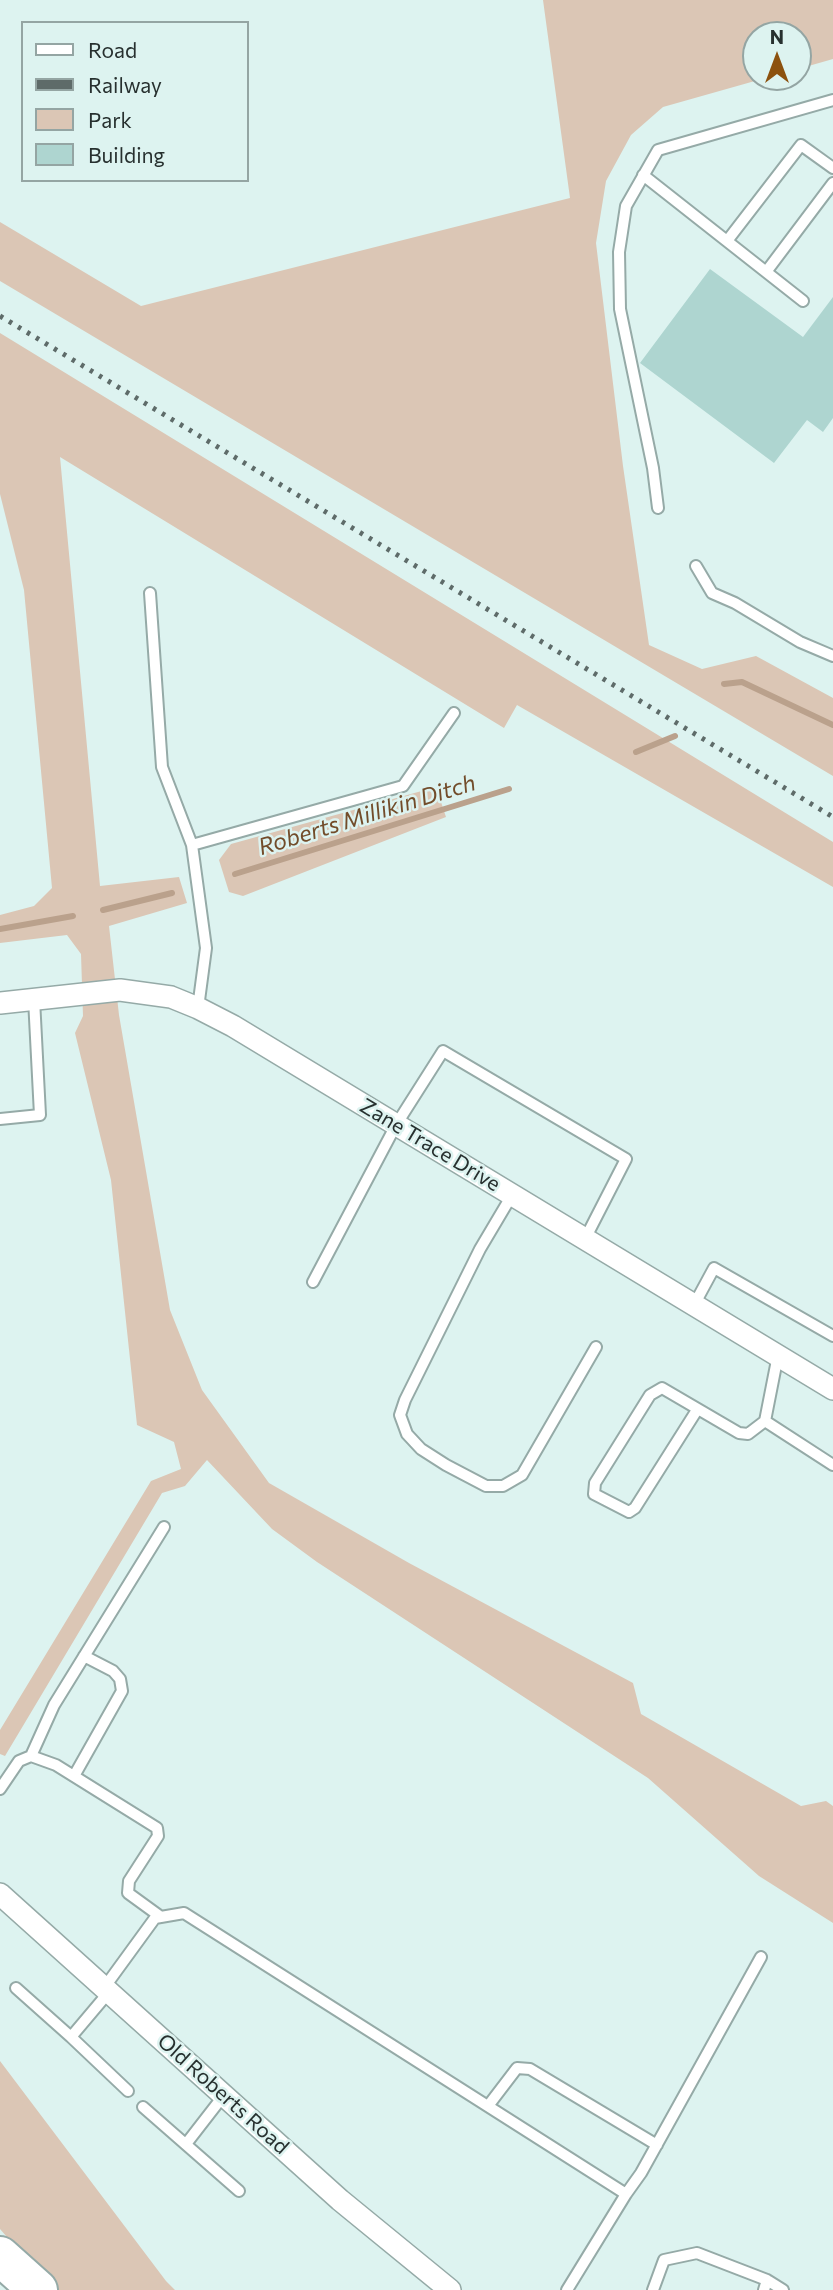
<!DOCTYPE html>
<style>
body{margin:0}
#map{position:relative;width:833px;height:2290px;overflow:hidden;background:#ddf3f0;font-family:Commissioner,sans-serif}
canvas{display:block}
.legend{position:absolute;left:21px;top:21px;width:228px;height:161px;box-sizing:border-box;background:#ddf3f0;border:2px solid #94a5a3;margin:0;padding:9px 12px;list-style:none;font-size:21px;color:#27302f}
.legend li{display:flex;align-items:center;gap:14px;height:35px}
.legend b{width:35px;border:2px solid #94a5a3}
.north{position:absolute;left:742px;top:21px;width:70px;height:70px;box-sizing:border-box;background:#ddf3f0;border:2px solid #94a5a3;border-radius:50%;rotate:0deg;font-size:19px;font-weight:700;line-height:28px;text-align:center;color:#27302f}
.north::after{content:'';display:block;margin:auto;width:24px;height:32px;background:#8c510e;clip-path:polygon(50% 0,100% 100%,50% 72%,0 100%)}
</style>
<div id="map">
<canvas width="833" height="2290"></canvas>
<ul class="legend">
<li><b style="height:9px;background:#fff"></b>Road</li>
<li><b style="height:9px;background:#5e6b69"></b>Railway</li>
<li><b style="height:19px;background:#dbc6b5"></b>Park</li>
<li><b style="height:19px;background:#aed5d0"></b>Building</li>
</ul>
<div class="north">N</div>
</div>
<script>
const ctx = document.querySelector('canvas').getContext('2d');
ctx.lineJoin = 'round';
function paint(path, color) { ctx.fillStyle = color; ctx.fill(path, 'evenodd'); }
const shape = rows => new Path2D(rows.map(r => 'M' + r).join(''));
function stroke(path, color, width, dash) { ctx.strokeStyle = color; ctx.lineWidth = width; ctx.lineCap = dash ? 'butt' : 'round'; ctx.setLineDash(dash || []); ctx.stroke(path); }
function label(font, color, halo, rows, align = 'center') {
  ctx.font = font + ' Commissioner,sans-serif'; ctx.lineWidth = 5; ctx.setLineDash([]); ctx.textBaseline = 'middle'; ctx.strokeStyle = halo; ctx.fillStyle = color; for (const [text, x, y, turn = 0] of rows) {
    ctx.save(); ctx.translate(x, y); ctx.rotate((+turn || 0) * Math.PI / 180); ctx.textAlign = isNaN(turn) ? turn : align; if (halo) ctx.strokeText(text, 0, 0); ctx.fillText(text, 0, 0); ctx.restore();
  }
}
paint(shape([
 [543,0,833,0,833,59,798,69,798,35,756,35,756,77,769,77,663,107,631,135,606,181,596,243,623,466,649,645,702,669,756,656,833,698,833,776,0,281,0,222,141,306,570,198],
 [0,333,833,842,833,887,517,705,504,728,60,457,100,886,179,877,187,903,109,926,119,1015,170,1310,202,1390,269,1483,409,1563,633,1683,641,1714,801,1806,826,1801,833,1806,833,1923,759,1876,648,1778,317,1562,272,1529,207,1460,185,1486,162,1493,5,1756,0,1754,0,1730,151,1481,181,1469,174,1442,137,1425,111,1180,75,1033,83,1016,81,954,67,935,0,943,0,915,34,906,52,888,24,590,0,494],
 [436,787,446,817,243,896,229,892,219,860,231,844],
 [0,2061,166,2281,175,2290,53,2290,0,2229]
]), '#dbc6b5');
stroke(shape([
 [724,684,742,682,833,725],
 [636,752,675,736],
 [235,874,509,789],
 [103,910,172,893],
 [0,929,73,916]
]), '#baa18c', 6);
paint(shape([
 [710,269,803,337,833,297,833,418,823,432,807,420,774,463,640,363]
]), '#aed5d0');
const lane = shape([
 [643,175,803,301],
 [727,241,801,145,833,168],
 [766,272,833,183],
 [658,508,653,468,620,309,619,252,626,206,658,150,833,100],
 [696,566,712,593,735,603,800,642,833,656],
 [150,593,162,767,192,845],
 [198,1008,206,948,192,845,403,786,454,713],
 [0,1119,40,1115,34,999],
 [512,1195,480,1249,405,1400,400,1415,407,1434,421,1449,446,1465,486,1486,503,1486,522,1475,596,1347],
 [313,1282,396,1125,443,1051,626,1159,585,1239],
 [694,1305,714,1268,833,1336],
 [778,1355,765,1421,833,1465],
 [697,1410,635,1508,629,1512,594,1494,595,1483,650,1395,662,1388,739,1433,748,1434,765,1421],
 [31,1756,54,1705,164,1527],
 [74,1776,122,1691,120,1679,113,1671,84,1656],
 [0,1789,19,1761,31,1756,56,1765,157,1828,158,1836,129,1881,128,1893,161,1917],
 [16,1988,71,2037,109,1992],
 [104,1988,155,1918,184,1913,626,2194,567,2290],
 [71,2037,128,2091],
 [488,2106,517,2068,530,2069,657,2145],
 [143,2107,239,2191],
 [186,2144,224,2095],
 [626,2194,641,2173,761,1957],
 [653,2290,664,2260,697,2253,767,2280],
 [764,2290,767,2280,783,2290]
]);
const street = shape([
 [0,1003,120,990,171,997,198,1008,233,1026,833,1389],
 [0,1894,340,2200,450,2290]
]);
const highway = shape([
 [0,2256,38,2290]
]);
stroke(lane, '#95aaa7', 14);
stroke(street, '#95aaa7', 24);
stroke(highway, '#95aaa7', 42);
stroke(lane, '#fff', 10);
stroke(street, '#fff', 21);
stroke(highway, '#fff', 38);
stroke(shape([
 [0,316,833,817]
]), '#5e6b69', 5, [3.5, 7]);
label('21px', '#27302f', '#ddf3f0', [
 ["Zane Trace Drive",430,1145,31],
 ["Old Roberts Road",223,2094,42]
]);
label('italic 23px', '#724c2a', '#ddf3f0', [
 ["Roberts Millikin Ditch",367,815,-17]
]);
</script>
